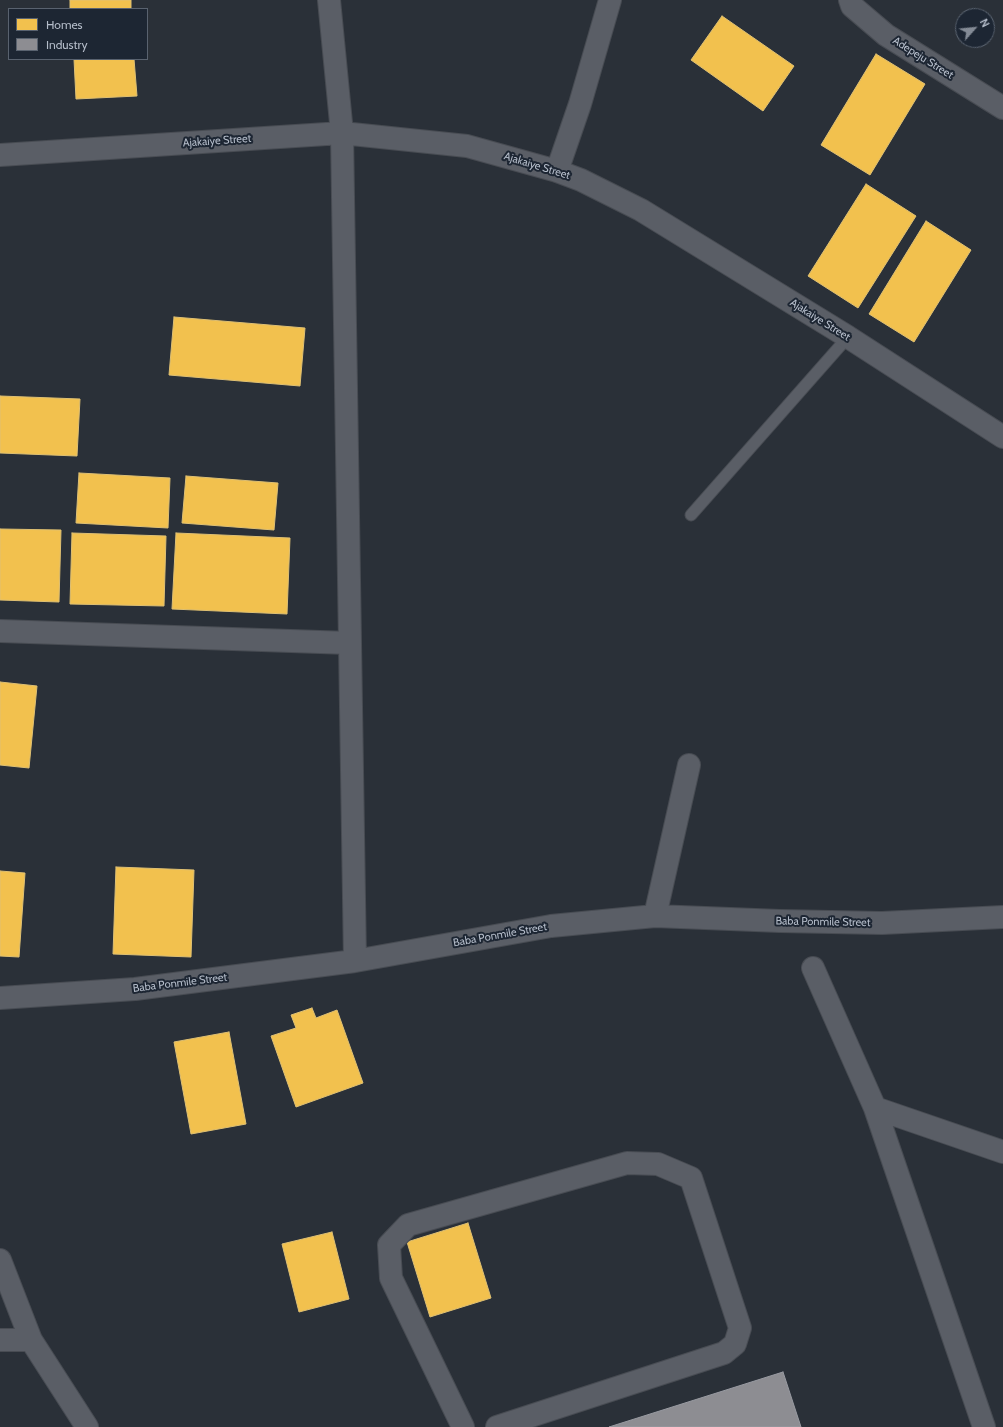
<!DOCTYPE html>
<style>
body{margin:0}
#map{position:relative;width:1003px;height:1427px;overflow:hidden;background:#2a3038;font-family:Cabin,sans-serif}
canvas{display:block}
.legend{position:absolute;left:8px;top:8px;width:140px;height:52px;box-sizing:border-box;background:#1d2633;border:1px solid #59626f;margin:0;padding:5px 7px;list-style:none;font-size:12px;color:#b4bcc9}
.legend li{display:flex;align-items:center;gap:8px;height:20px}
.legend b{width:20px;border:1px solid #59626f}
.north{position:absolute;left:955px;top:8px;width:40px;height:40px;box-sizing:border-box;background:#1d2633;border:1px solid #59626f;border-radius:50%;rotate:63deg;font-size:11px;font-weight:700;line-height:16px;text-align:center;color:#b4bcc9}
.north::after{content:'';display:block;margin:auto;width:14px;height:18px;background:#848b96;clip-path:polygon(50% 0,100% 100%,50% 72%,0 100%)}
</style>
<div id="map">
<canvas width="1003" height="1427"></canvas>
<ul class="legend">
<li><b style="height:11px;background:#f2c14e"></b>Homes</li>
<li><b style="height:11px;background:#8d8d92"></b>Industry</li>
</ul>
<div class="north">N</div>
</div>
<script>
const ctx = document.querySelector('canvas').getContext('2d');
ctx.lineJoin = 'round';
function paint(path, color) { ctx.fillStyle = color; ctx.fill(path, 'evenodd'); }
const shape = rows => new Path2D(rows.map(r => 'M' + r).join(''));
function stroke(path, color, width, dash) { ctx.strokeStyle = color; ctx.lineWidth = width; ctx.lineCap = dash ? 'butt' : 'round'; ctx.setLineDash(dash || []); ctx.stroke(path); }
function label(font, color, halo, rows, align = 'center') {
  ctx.font = font + ' Cabin,sans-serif'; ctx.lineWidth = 4; ctx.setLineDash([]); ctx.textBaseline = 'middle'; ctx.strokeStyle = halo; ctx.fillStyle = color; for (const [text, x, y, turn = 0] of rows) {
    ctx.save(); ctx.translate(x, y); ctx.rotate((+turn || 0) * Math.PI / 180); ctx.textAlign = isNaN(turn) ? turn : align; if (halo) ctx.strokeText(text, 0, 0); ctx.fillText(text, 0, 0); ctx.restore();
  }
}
const homes = shape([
 [70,0,131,0,131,9,70,9,70,0],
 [722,16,794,66,763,111,691,60,722,16],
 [876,54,925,84,870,175,821,145,876,54],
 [74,59,134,59,137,96,76,99,74,59],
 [866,184,916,216,858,308,808,276,866,184],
 [926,221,971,250,914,342,869,314,926,221],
 [174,317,305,328,300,386,169,375,174,317],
 [0,396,80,399,77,456,0,453,0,396],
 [79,473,170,478,168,528,76,523,79,473],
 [186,476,278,483,274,530,182,523,186,476],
 [0,529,61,530,59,602,0,600,0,529],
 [72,533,166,536,164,606,70,604,72,533],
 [176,533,290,538,287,614,172,609,176,533],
 [0,682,37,686,29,768,0,765,0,682],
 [116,867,194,870,191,957,113,954,116,867],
 [0,871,25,873,19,957,0,956,0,871],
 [312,1008,316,1018,337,1010,363,1083,296,1107,271,1036,296,1028,291,1015,312,1008],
 [229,1032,246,1124,191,1134,174,1042,229,1032],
 [468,1223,491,1298,430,1317,407,1242,468,1223],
 [332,1232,349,1299,299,1312,282,1244,332,1232]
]);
paint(homes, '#f2c14e');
stroke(homes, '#dfc073', 1);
const industry = shape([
 [783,1372,801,1427,609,1427,783,1372]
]);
paint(industry, '#8d8d92');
stroke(industry, '#999ba2', 1);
const lane = shape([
 [691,515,848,337]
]);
const street = shape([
 [329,0,342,133,355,961],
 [850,0,852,6,886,35,1003,108],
 [0,155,342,133,467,146,557,171,581,180,641,210,848,337,1003,437],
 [557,171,580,104,610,0],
 [0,631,349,643],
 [655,916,689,765],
 [813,968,875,1108,984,1427],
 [0,998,135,989,355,961,551,926,655,916,780,921,882,923,1003,917],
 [875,1108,1003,1152],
 [0,1260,31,1340,87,1427],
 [0,1340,31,1340],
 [463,1427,391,1278,389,1245,408,1225,627,1163,658,1164,691,1178,740,1328,735,1344,724,1353,497,1427]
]);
stroke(lane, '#484c53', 13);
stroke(street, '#484c53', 24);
stroke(lane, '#5a5e66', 11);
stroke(street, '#5a5e66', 22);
label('11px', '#b4bcc9', '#1d2633', [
 ["Adepeju Street",923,58,32],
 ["Ajakaiye Street",217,141,-4],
 ["Ajakaiye Street",537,166,17],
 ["Ajakaiye Street",820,320,32],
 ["Baba Ponmile Street",823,922,1],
 ["Baba Ponmile Street",500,935,-10],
 ["Baba Ponmile Street",180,983,-7]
]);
</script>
